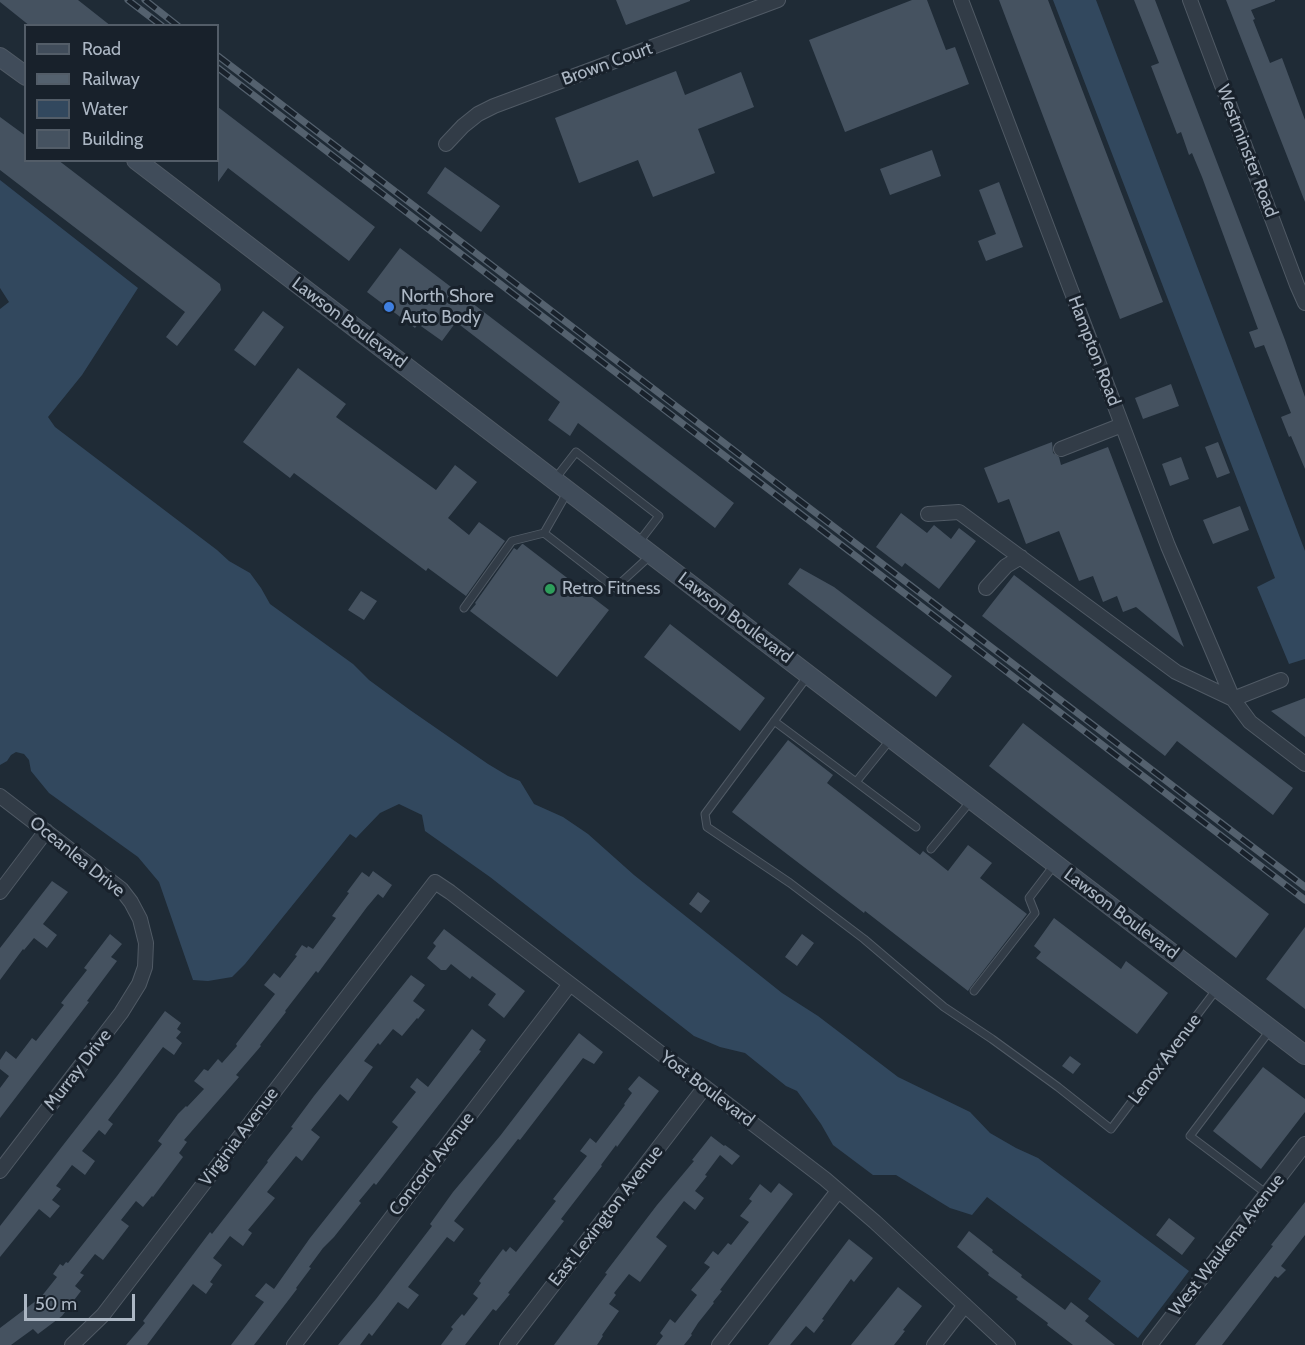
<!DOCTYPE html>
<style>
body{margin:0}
#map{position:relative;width:1305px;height:1345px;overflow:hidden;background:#1f2b36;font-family:Cabin,sans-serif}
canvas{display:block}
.legend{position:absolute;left:24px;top:24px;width:195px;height:138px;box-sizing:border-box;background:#18212b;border:2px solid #535d68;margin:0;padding:8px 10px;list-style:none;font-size:18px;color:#acb7c4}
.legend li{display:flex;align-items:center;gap:12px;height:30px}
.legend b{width:30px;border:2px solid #535d68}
.scale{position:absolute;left:24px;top:1294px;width:111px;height:27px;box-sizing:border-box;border:3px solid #acb7c4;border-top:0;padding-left:8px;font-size:18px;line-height:21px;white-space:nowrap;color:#acb7c4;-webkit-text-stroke:4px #18212b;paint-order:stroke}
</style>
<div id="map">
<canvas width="1305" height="1345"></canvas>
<ul class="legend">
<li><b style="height:8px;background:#404c5a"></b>Road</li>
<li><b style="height:8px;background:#54616e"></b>Railway</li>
<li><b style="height:16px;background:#32485e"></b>Water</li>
<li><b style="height:16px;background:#455260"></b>Building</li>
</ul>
<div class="scale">50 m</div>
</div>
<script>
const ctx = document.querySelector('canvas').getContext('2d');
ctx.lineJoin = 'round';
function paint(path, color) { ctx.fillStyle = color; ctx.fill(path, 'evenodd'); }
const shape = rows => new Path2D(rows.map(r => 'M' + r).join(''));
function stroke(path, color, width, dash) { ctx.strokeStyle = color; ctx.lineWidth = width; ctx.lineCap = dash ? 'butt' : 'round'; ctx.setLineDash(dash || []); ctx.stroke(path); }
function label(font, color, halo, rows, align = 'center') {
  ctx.font = font + ' Cabin,sans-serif'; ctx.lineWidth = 6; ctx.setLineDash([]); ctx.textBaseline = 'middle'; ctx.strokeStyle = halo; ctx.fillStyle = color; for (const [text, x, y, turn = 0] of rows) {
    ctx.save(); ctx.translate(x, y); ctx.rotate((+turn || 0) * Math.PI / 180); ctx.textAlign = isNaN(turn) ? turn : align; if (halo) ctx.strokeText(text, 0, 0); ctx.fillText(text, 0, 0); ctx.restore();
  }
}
paint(shape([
 [1053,0,1096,0,1305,551,1305,659,1289,664,1257,587,1275,578],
 [0,180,138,288,82,375,48,417,55,427,217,550,229,561,250,573,261,588,270,604,353,664,369,680,410,710,488,764,508,776,520,781,534,804,563,817,588,834,634,875,782,993,818,1016,898,1077,970,1112,990,1133,1016,1148,1038,1158,1189,1271,1138,1338,1088,1299,1101,1281,987,1197,972,1215,950,1208,896,1175,873,1175,833,1145,821,1124,797,1091,786,1086,745,1053,720,1047,694,1036,490,877,425,831,422,815,399,804,380,813,356,838,350,834,245,964,232,977,208,981,193,980,159,882,138,857,49,793,31,771,29,760,24,754,16,752,11,755,7,761,0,765,0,309,9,302,0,288]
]), '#32485e');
paint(shape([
 [0,0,78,0,111,26,30,26,0,2],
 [616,0,690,0,690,1,626,25],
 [912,0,927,0,946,50,955,47,969,84,845,132,809,40],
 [999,0,1048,0,1163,302,1120,319],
 [1134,0,1155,0,1285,340,1305,397,1305,469,1291,436,1289,437,1281,417,1291,413,1279,383,1264,345,1255,348,1249,332,1258,329,1202,177,1192,153,1189,155,1181,132,1177,134,1151,66,1159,63],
 [1226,0,1275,0,1275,1,1251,10,1255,19,1253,20,1270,63,1282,58,1305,120,1305,202],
 [676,71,685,95,741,72,754,107,698,129,715,173,653,197,638,160,579,183,555,118],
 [218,107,375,227,349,261,228,168,218,182],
 [0,117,26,136,26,160,58,160,220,284,221,290,177,346,166,337,185,312,0,170],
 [932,150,941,176,890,195,880,169],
 [445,167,500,206,481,232,427,193],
 [999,182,1023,247,986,261,978,241,996,234,979,190],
 [400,248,734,503,715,528,578,423,570,436,548,420,560,402,456,322,442,341,418,324,415,328,367,292],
 [263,311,284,327,255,366,234,350],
 [298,368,346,404,336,417,436,490,455,465,477,482,448,518,469,535,479,522,505,541,466,596,428,568,426,571,294,473,290,478,243,442],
 [1171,384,1179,406,1143,419,1135,398],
 [1052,442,1053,453,1059,457,1061,465,1108,447,1184,647,1136,607,1123,612,1117,596,1103,602,1093,576,1079,581,1059,531,1026,544,1009,499,998,503,984,468],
 [1218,442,1230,473,1217,478,1205,447],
 [1181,457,1189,479,1170,486,1162,464],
 [1240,506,1249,530,1213,544,1203,520],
 [901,513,927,533,934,525,951,539,959,528,976,541,939,589,905,563,902,567,876,547],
 [522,544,523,544,609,610,557,677,470,611,476,604,475,603,514,548,517,550],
 [800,568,834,587,952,676,936,697,788,584],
 [1014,575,1293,788,1273,815,1177,741,1165,756,982,616],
 [361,591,377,601,364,620,348,610],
 [670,624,765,698,740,731,644,657],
 [1305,698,1305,737,1271,711],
 [1023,723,1269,914,1236,958,989,766],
 [788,740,833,775,827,783,920,855,923,851,948,871,968,845,992,863,980,878,1027,914,970,988,968,991,865,911,864,913,732,812],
 [373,871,392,885,383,898,378,894,367,907,318,973,316,971,285,1011,286,1012,260,1045,261,1046,236,1075,239,1077,184,1140,187,1142,179,1153,183,1157,153,1197,152,1196,143,1207,136,1201,121,1220,129,1226,103,1260,95,1254,80,1273,84,1275,75,1286,81,1291,62,1316,38,1334,33,1329,11,1345,0,1345,0,1328,41,1297,57,1277,53,1274,60,1264,63,1266,66,1262,68,1263,162,1144,158,1141,178,1114,186,1106,187,1107,204,1089,194,1081,204,1069,208,1071,218,1059,222,1063,237,1046,236,1044,275,994,264,985,274,973,280,978,297,956,295,955,302,945,307,948,308,946,313,949,336,918,332,916,349,893,347,892,362,872,369,877],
 [52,881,68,892,43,924,57,935,47,948,34,938,24,950,23,949,0,980,0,948],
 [698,892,710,901,701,913,689,904],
 [1054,918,1121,969,1126,961,1168,993,1137,1034,1036,958,1041,952,1034,946],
 [1305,927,1305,1009,1266,979],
 [444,929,525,991,504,1018,488,1005,496,994,472,976,470,979,451,964,446,970,441,970,427,958,436,946,433,943],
 [110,934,122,944,111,957,117,961,87,1001,89,1002,0,1118,0,1088,9,1076,0,1069,0,1060,6,1051,16,1059,32,1038,36,1041,64,1005,61,1003,87,970,84,968],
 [802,934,814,943,797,966,785,957],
 [411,975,425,985,413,1001,425,1010,418,1019,417,1018,402,1036,393,1029,380,1045,378,1043,364,1061,373,1067,348,1101,340,1094,311,1130,320,1137,302,1161,296,1156,267,1192,275,1198,248,1230,252,1233,243,1246,230,1236,213,1258,222,1265,210,1282,213,1284,206,1294,193,1284,147,1345,126,1345,145,1323,143,1321,210,1232,212,1234,268,1162,267,1161,293,1128,291,1127,314,1096],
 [165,1011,181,1023,177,1029,181,1032,176,1038,182,1043,174,1055,163,1047,108,1120,113,1124,105,1135,99,1130,82,1151,95,1161,85,1175,72,1165,56,1186,61,1189,52,1200,60,1206,50,1218,39,1209,0,1257,0,1226,117,1076],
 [472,1029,486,1040,479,1050,481,1051,376,1185,374,1183,359,1201,361,1203,334,1237,323,1248,309,1267,311,1268,296,1288,297,1289,254,1345,231,1345,264,1302,255,1296,266,1283,274,1289,310,1238,398,1127,392,1122,416,1092,410,1087,417,1078,428,1087],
 [579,1033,603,1052,594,1064,583,1058,520,1140,518,1139,454,1221,464,1229,454,1242,447,1237,408,1287,419,1295,408,1309,398,1302,372,1336,369,1333,360,1345,338,1345,376,1299,432,1226,430,1224,453,1192,500,1136],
 [1070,1056,1081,1064,1073,1074,1062,1066],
 [1263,1067,1305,1099,1305,1112,1261,1169,1213,1131],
 [639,1076,659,1091,617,1147,616,1145,601,1165,602,1166,561,1219,564,1221,508,1293,510,1294,496,1311,493,1309,465,1345,441,1345,453,1329,451,1327,462,1314,464,1316,478,1298,473,1294,481,1283,479,1281,503,1249,506,1252,510,1247,516,1252,556,1201,553,1199,587,1156,580,1151,590,1138,596,1143,625,1105,624,1104,632,1093,628,1089],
 [711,1136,724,1146,725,1145,740,1156,732,1165,720,1155,705,1175,707,1176,695,1191,704,1198,695,1210,684,1201,656,1237,667,1246,640,1282,629,1274,614,1293,616,1295,609,1304,619,1311,602,1335,603,1336,597,1345,554,1345,607,1274,605,1273,657,1205,694,1161,692,1160],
 [779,1183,793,1194,720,1290,722,1291,713,1302,714,1303,698,1323,691,1334,692,1335,684,1345,656,1345,663,1336,660,1333,670,1319,675,1323,697,1295,691,1290,710,1267,704,1263,713,1251,718,1255,728,1243,731,1245,749,1222,740,1216,752,1201,749,1199,760,1184,771,1193],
 [1305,1202,1305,1235,1281,1266,1286,1270,1278,1278,1275,1276,1222,1345,1195,1345,1273,1246,1271,1245],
 [1169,1218,1195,1238,1182,1255,1156,1235],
 [969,1231,993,1250,992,1252,1022,1275,1021,1277,1065,1310,1071,1302,1089,1316,1085,1321,1115,1345,1073,1345,1047,1325,1048,1323,1016,1299,1018,1297,988,1275,989,1273,957,1247],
 [849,1239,873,1258,854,1282,851,1279,822,1319,824,1320,814,1333,806,1326,790,1345,768,1345],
 [898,1287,922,1306,903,1330,905,1331,894,1345,851,1345]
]), '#455260');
const service = shape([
 [555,479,576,452,659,516,639,542],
 [568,491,544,533,615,588,651,555],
 [464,608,512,541,544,533],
 [807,677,705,814,707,827,790,883,864,939,944,1007,992,1039,1058,1087,1111,1129,1216,990],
 [774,721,856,782],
 [890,740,856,782,916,827],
 [931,849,970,802],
 [974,991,1035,913,1029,898,1055,864],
 [1267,1194,1190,1136,1271,1029]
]);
const minor = shape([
 [961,0,1168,546,1233,699,1281,680],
 [1190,0,1297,285,1305,303],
 [446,144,463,126,478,114,494,106,778,0],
 [1061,449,1122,425],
 [928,514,959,512,1176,672,1233,699,1250,722,1305,764],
 [986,588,1006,566,1021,557],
 [0,796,121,889,131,902,140,919,146,943,145,967,139,984,121,1013,0,1171],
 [0,892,46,831],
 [72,1345,103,1315,435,882,450,892,825,1179,875,1222,1008,1345],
 [294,1345,570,984],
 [507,1345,705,1087],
 [719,1345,838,1191],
 [934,1345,965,1305],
 [1150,1345,1305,1144]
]);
const secondary = shape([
 [0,57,26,76],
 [136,160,1305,1055]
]);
stroke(service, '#505a65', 9);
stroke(minor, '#505a65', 16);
stroke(secondary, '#505a65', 20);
stroke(service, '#323c47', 7);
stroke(minor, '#323c47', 14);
stroke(secondary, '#404c5a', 18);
const rail = shape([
 [128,0,162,26],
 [145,0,178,26],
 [218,56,1305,887],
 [218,68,1305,900]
]);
stroke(rail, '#54616e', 7);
stroke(rail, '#18212b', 4.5, [14]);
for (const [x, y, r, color] of [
 [389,307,6,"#3f7fe0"],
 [550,589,6,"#2e9e5b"]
]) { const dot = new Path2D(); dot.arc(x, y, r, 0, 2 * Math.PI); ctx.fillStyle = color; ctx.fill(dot); stroke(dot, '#18212b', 2); }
label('18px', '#acb7c4', '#18212b', [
 ["Brown Court",607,64,-20],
 ["Westminster Road",1247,151,69],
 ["Lawson Boulevard",349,323,37],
 ["Hampton Road",1094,351,69],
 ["Lawson Boulevard",735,618,37],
 ["Oceanlea Drive",77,857,39],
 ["Lawson Boulevard",1121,914,37],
 ["Lenox Avenue",1165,1059,-53],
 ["Murray Drive",78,1070,-52],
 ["Yost Boulevard",707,1089,37],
 ["Virginia Avenue",239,1137,-53],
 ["Concord Avenue",432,1164,-52],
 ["East Lexington Avenue",606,1216,-52],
 ["West Waukena Avenue",1227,1245,-52]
]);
label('18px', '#acb7c4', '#18212b', [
 ["North Shore",401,297],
 ["Auto Body",401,318],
 ["Retro Fitness",562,589]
], 'left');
</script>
